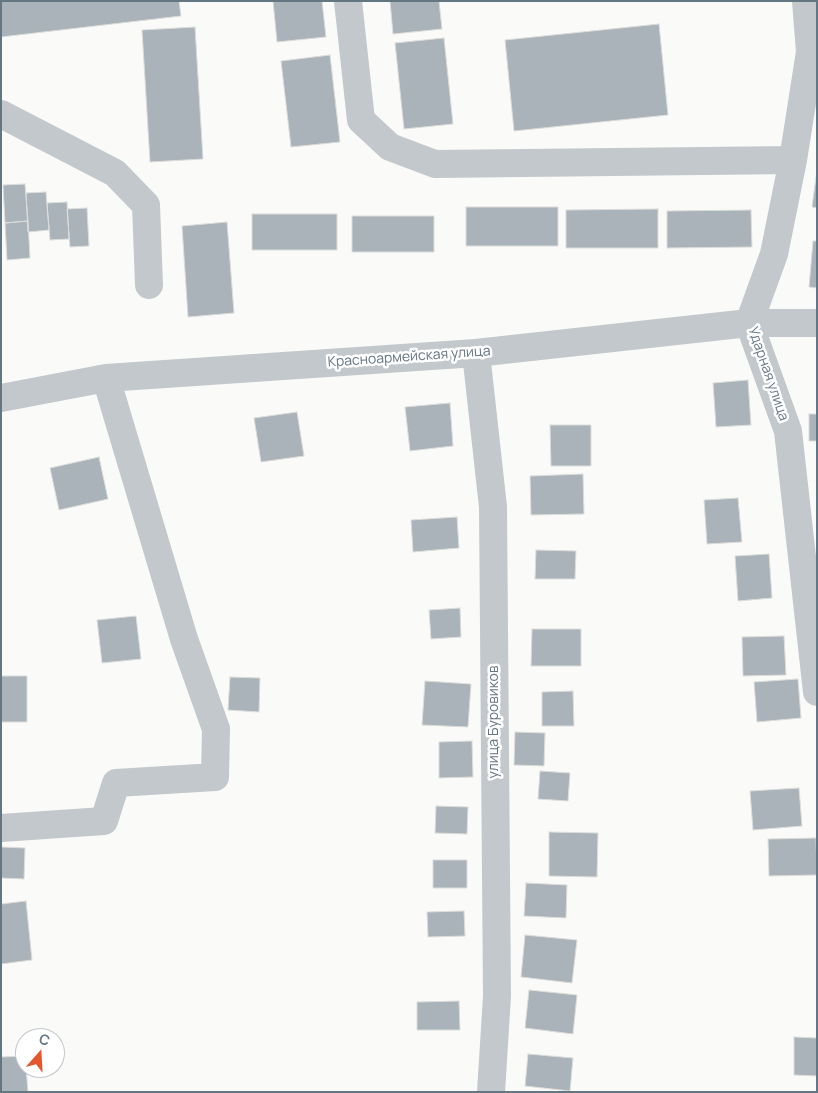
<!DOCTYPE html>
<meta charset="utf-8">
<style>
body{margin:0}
#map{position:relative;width:818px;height:1093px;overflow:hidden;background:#fafaf8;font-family:Manrope,sans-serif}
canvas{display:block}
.frame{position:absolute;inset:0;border:2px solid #657683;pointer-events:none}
.north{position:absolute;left:15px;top:1028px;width:50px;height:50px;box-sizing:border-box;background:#fff;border:1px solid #c1c8cd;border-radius:50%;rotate:19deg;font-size:14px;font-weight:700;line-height:20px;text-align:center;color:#657683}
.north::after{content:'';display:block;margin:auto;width:18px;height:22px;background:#e4572e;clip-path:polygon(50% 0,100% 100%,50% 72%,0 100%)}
</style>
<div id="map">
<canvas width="818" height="1093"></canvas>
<div class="frame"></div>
<div class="north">С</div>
</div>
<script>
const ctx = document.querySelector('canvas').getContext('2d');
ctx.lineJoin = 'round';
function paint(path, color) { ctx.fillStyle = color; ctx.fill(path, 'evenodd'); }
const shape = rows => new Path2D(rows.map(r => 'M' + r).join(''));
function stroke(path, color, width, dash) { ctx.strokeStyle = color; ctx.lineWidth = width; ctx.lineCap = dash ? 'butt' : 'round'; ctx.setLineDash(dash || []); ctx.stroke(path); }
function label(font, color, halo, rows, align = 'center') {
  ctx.font = font + ' Manrope,sans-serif'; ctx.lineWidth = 5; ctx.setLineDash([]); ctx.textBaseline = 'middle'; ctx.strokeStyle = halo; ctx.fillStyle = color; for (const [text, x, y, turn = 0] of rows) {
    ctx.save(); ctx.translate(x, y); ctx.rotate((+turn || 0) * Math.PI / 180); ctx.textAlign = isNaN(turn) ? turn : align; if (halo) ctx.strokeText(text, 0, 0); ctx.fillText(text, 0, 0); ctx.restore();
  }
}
const building = shape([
 [1,1,179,1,181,16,1,37,1,1],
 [273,1,322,1,326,37,277,42,273,1],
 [390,1,439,1,442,29,393,34,390,1],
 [659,24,668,115,514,131,505,40,659,24],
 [195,27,203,159,150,162,142,30,195,27],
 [444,38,453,124,404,129,395,43,444,38],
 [330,55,340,142,291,147,281,61,330,55],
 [817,170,817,208,812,207,817,170],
 [25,184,28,221,5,223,3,185,25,184],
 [46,192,49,230,28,232,26,193,46,192],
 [67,202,69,239,50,240,47,203,67,202],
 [466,207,558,207,558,246,466,246,466,207],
 [87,208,89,246,70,247,67,209,87,208],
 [658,209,658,248,566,248,566,210,658,209],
 [751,210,752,247,667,248,667,211,751,210],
 [252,214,337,214,337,250,252,250,252,214],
 [352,216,434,216,434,252,352,252,352,216],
 [28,221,30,258,7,260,5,223,28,221],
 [227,222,234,313,188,317,182,226,227,222],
 [813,241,817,241,817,288,809,287,813,241],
 [748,380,751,425,716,427,713,383,748,380],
 [450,403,453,446,410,451,405,407,450,403],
 [297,412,304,456,261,462,254,418,297,412],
 [809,414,817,414,817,441,809,441,809,414],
 [550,425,591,425,591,466,551,466,550,425],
 [99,457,108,499,59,510,50,468,99,457],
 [583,474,584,514,531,515,530,476,583,474],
 [738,498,742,542,707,544,704,500,738,498],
 [457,517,459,548,413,552,411,520,457,517],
 [536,550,576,551,575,579,535,579,536,550],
 [769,554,772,598,738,601,735,556,769,554],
 [460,608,461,637,431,639,429,610,460,608],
 [136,616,141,659,102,663,97,620,136,616],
 [532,629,581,629,581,666,531,666,532,629],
 [784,636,786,675,743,676,742,637,784,636],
 [1,676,27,676,27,722,1,722,1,676],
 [230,677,260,678,259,712,228,710,230,677],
 [798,679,801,718,757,722,754,682,798,679],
 [425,681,471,684,468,727,422,725,425,681],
 [573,691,574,726,542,726,542,692,573,691],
 [515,732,545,733,544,766,514,765,515,732],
 [472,741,473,777,439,778,439,742,472,741],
 [540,771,570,773,568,801,538,799,540,771],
 [799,788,802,826,753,830,750,791,799,788],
 [436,806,468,807,467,834,435,833,436,806],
 [549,832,598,833,597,877,549,876,549,832],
 [816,838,817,875,769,876,768,839,816,838],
 [1,847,25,848,24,879,1,878,1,847],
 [433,860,467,860,467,888,433,888,433,860],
 [526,883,567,885,566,918,524,916,526,883],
 [26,901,32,960,1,964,1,904,26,901],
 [464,911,465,936,428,937,427,912,464,911],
 [525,935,577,940,572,983,521,977,525,935],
 [529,990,577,995,573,1034,525,1028,529,990],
 [459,1001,460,1030,417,1030,417,1002,459,1001],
 [794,1037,817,1038,817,1076,794,1075,794,1037],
 [528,1054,573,1058,570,1091,525,1086,528,1054],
 [25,1056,28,1092,1,1092,1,1057,25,1056]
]);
paint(building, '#aab3b9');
stroke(building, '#dcdcda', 1);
stroke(shape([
 [348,1,361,120,390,147,435,164,793,160],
 [806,1,810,52,793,160,774,254,749,323,788,431,817,692],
 [1,114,115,173,146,205,149,285],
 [476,353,493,507,497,996,491,1092],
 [1,398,106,378,476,353,749,323,817,323],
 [1,828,104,821,116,783,215,777,216,729,184,639,106,378]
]), '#c3c8cc', 28);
label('14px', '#657683', '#fff', [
 ["Красноармейская улица",409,357,-4],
 ["Ударная улица",768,374,71],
 ["улица Буровиков",494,722,-90]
]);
</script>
